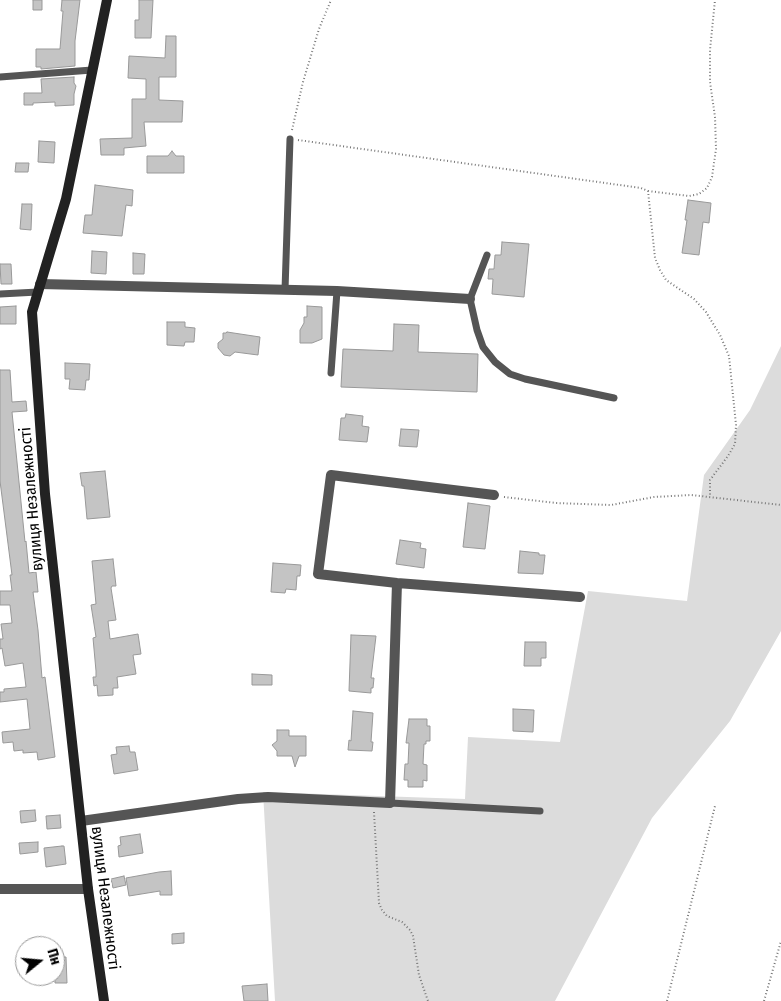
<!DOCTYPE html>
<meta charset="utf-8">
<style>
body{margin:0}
#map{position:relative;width:781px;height:1001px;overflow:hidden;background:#fff;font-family:"Fira Sans Condensed",sans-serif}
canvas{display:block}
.north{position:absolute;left:15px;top:936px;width:50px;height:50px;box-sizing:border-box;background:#fff;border:1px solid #999;border-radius:50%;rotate:73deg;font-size:14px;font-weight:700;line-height:20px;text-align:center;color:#000}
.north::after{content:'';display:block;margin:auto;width:18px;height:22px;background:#000;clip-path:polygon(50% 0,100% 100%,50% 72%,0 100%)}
</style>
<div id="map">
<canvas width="781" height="1001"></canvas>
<div class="north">Пн</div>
</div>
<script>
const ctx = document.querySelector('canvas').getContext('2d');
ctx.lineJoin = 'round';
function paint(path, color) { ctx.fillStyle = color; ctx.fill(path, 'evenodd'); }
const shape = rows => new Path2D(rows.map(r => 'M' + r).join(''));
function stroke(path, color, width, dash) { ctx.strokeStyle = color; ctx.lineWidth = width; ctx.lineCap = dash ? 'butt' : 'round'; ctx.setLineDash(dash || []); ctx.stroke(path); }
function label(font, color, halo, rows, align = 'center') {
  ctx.font = font + ' "Fira Sans Condensed",sans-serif'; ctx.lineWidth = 4; ctx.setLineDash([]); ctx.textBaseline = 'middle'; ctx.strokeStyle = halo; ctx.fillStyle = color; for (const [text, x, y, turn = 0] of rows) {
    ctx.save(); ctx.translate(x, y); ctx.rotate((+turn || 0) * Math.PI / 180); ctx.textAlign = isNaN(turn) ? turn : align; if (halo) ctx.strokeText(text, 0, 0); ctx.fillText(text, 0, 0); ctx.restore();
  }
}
paint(shape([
 [781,346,781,631,730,721,652,818,555,1001,275,1001,263,792,465,799,468,737,560,742,588,591,687,601,704,475,750,410]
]), '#dcdcdc');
const building = shape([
 [33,0,42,0,42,10,33,10,33,0],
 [62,0,80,0,75,41,75,66,41,69,41,67,36,67,36,49,60,49,63,11,61,11,62,0],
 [139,0,153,0,151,38,135,38,135,20,139,20,139,0],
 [166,36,176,36,176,77,159,77,159,100,183,101,182,122,144,122,146,146,124,148,124,155,101,155,100,139,132,138,132,99,146,99,146,79,128,78,129,56,165,58,166,36],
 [74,77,74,83,76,86,74,94,74,105,55,106,55,102,33,103,33,105,24,105,24,93,42,93,41,79,74,77],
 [39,141,55,142,54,163,38,162,39,141],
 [172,151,176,156,184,156,184,173,147,173,147,156,168,156,172,151],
 [16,163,29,163,28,172,15,172,16,163],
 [95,185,133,190,132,206,126,205,122,236,83,233,85,215,92,215,95,185],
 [688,200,711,203,709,223,703,222,699,255,682,253,687,220,685,220,688,200],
 [22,204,32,204,31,230,20,229,22,204],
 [502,242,529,244,524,297,492,294,493,279,488,279,489,269,494,269,495,255,501,255,502,242],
 [92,251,107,252,106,274,91,273,92,251],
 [133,253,145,254,144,274,133,274,133,253],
 [0,264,11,264,12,284,1,284,0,264],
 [16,306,16,324,0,324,0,307,16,306],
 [307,306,322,307,322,339,312,343,300,343,300,330,304,323,304,317,307,317,307,306],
 [167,322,185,322,185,327,195,328,194,342,185,342,184,346,167,345,167,322],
 [394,324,419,325,418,352,478,354,477,392,341,387,343,349,393,351,394,324],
 [227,332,260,337,258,355,235,352,230,356,224,355,218,348,218,343,223,339,223,333,226,333,227,332],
 [65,363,90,364,89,380,86,380,85,390,69,389,70,379,65,379,65,363],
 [0,370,10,370,12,402,26,401,27,411,12,412,25,542,26,541,29,573,36,572,38,592,33,592,38,630,42,678,45,677,55,757,38,760,37,752,23,753,23,750,14,751,13,742,3,743,2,732,30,729,27,699,0,702,0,692,4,692,4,689,26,687,23,663,5,666,2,648,0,649,0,639,3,639,1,624,12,623,10,605,0,605,0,591,12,591,10,575,12,575,0,481,0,370],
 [346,414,363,416,362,426,369,427,367,442,339,440,341,418,345,418,346,414],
 [401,429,419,430,417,447,399,446,401,429],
 [105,471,110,517,87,519,84,486,82,486,80,473,105,471],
 [468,503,490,506,485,549,463,547,468,503],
 [400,540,421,543,420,548,426,549,424,568,396,564,400,540],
 [520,551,539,553,539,555,545,555,543,574,518,573,520,551],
 [113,559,116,586,112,586,111,588,116,620,108,621,110,639,138,634,141,654,133,655,136,674,117,677,118,688,113,688,113,695,98,696,97,685,94,686,93,677,96,677,96,671,93,638,96,637,91,605,96,604,92,561,113,559],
 [273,563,301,565,300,576,297,576,296,590,286,589,285,593,271,592,273,563],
 [351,635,376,636,371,678,374,678,373,688,371,688,371,693,349,691,351,635],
 [525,642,546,642,546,658,541,658,541,666,524,666,525,642],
 [252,674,272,675,272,685,252,685,252,674],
 [513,709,534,710,533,732,513,731,513,709],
 [353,711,373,713,371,742,373,742,372,751,348,750,349,740,351,741,353,711],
 [409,719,427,719,427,726,430,726,430,741,426,741,426,744,424,744,423,764,427,765,427,781,423,780,423,787,408,787,408,780,404,780,405,764,408,764,409,743,406,743,409,719],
 [277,730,289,730,289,736,306,736,306,756,299,756,295,767,292,756,277,756,277,751,272,745,277,741,277,730],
 [129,746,130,752,135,752,138,770,114,774,111,755,117,754,116,747,129,746],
 [35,810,36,821,21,823,20,811,35,810],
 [60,815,61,828,47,829,46,816,60,815],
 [140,834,143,853,119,857,118,846,121,845,120,837,140,834],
 [38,842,38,852,20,854,19,843,38,842],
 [62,846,64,846,66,864,46,867,44,848,62,846],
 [171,871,172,895,160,895,160,891,129,896,126,878,159,872,171,871],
 [124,876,126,885,113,888,111,879,124,876],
 [184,933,184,943,172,944,172,934,184,933],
 [55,957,66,957,67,983,55,983,55,957],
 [267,984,268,1001,244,1001,242,986,267,984]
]);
paint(building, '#c4c4c4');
stroke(building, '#999', 1);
stroke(shape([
 [292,130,303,82,319,29,331,0],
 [298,140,641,188,648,191,655,258,660,270,666,280,694,299,706,312,720,335,729,356,736,425,735,444,728,456,710,480,710,497],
 [648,191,689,196,699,194,707,188,712,177,716,149,715,117,710,82,710,50,715,0],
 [504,497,556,503,611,505,654,497,691,495,781,505],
 [374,812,379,903,382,910,387,916,402,922,410,930,413,936,419,975,428,1001],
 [667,1001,715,806],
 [764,1001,781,941]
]), '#777', 2, [1, 2.5]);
stroke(shape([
 [0,77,92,70],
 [487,255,470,299,477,330,483,347,495,362,510,374,525,379,614,398],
 [285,290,290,139],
 [0,294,38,292],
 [331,373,337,291],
 [390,803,540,811]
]), '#555', 7);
stroke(shape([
 [40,284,337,291,470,299],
 [494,495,331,475,318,574,397,583,580,597],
 [81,821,238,799,268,797,390,803,397,583],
 [0,889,88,889]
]), '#555', 10);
stroke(shape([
 [104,1001,88,889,45,494,32,312,66,199,107,0]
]), '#222', 10);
label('16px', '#000', '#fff', [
 ["вулиця Незалежності",32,499,-95],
 ["вулиця Незалежності",105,898,83]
]);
</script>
